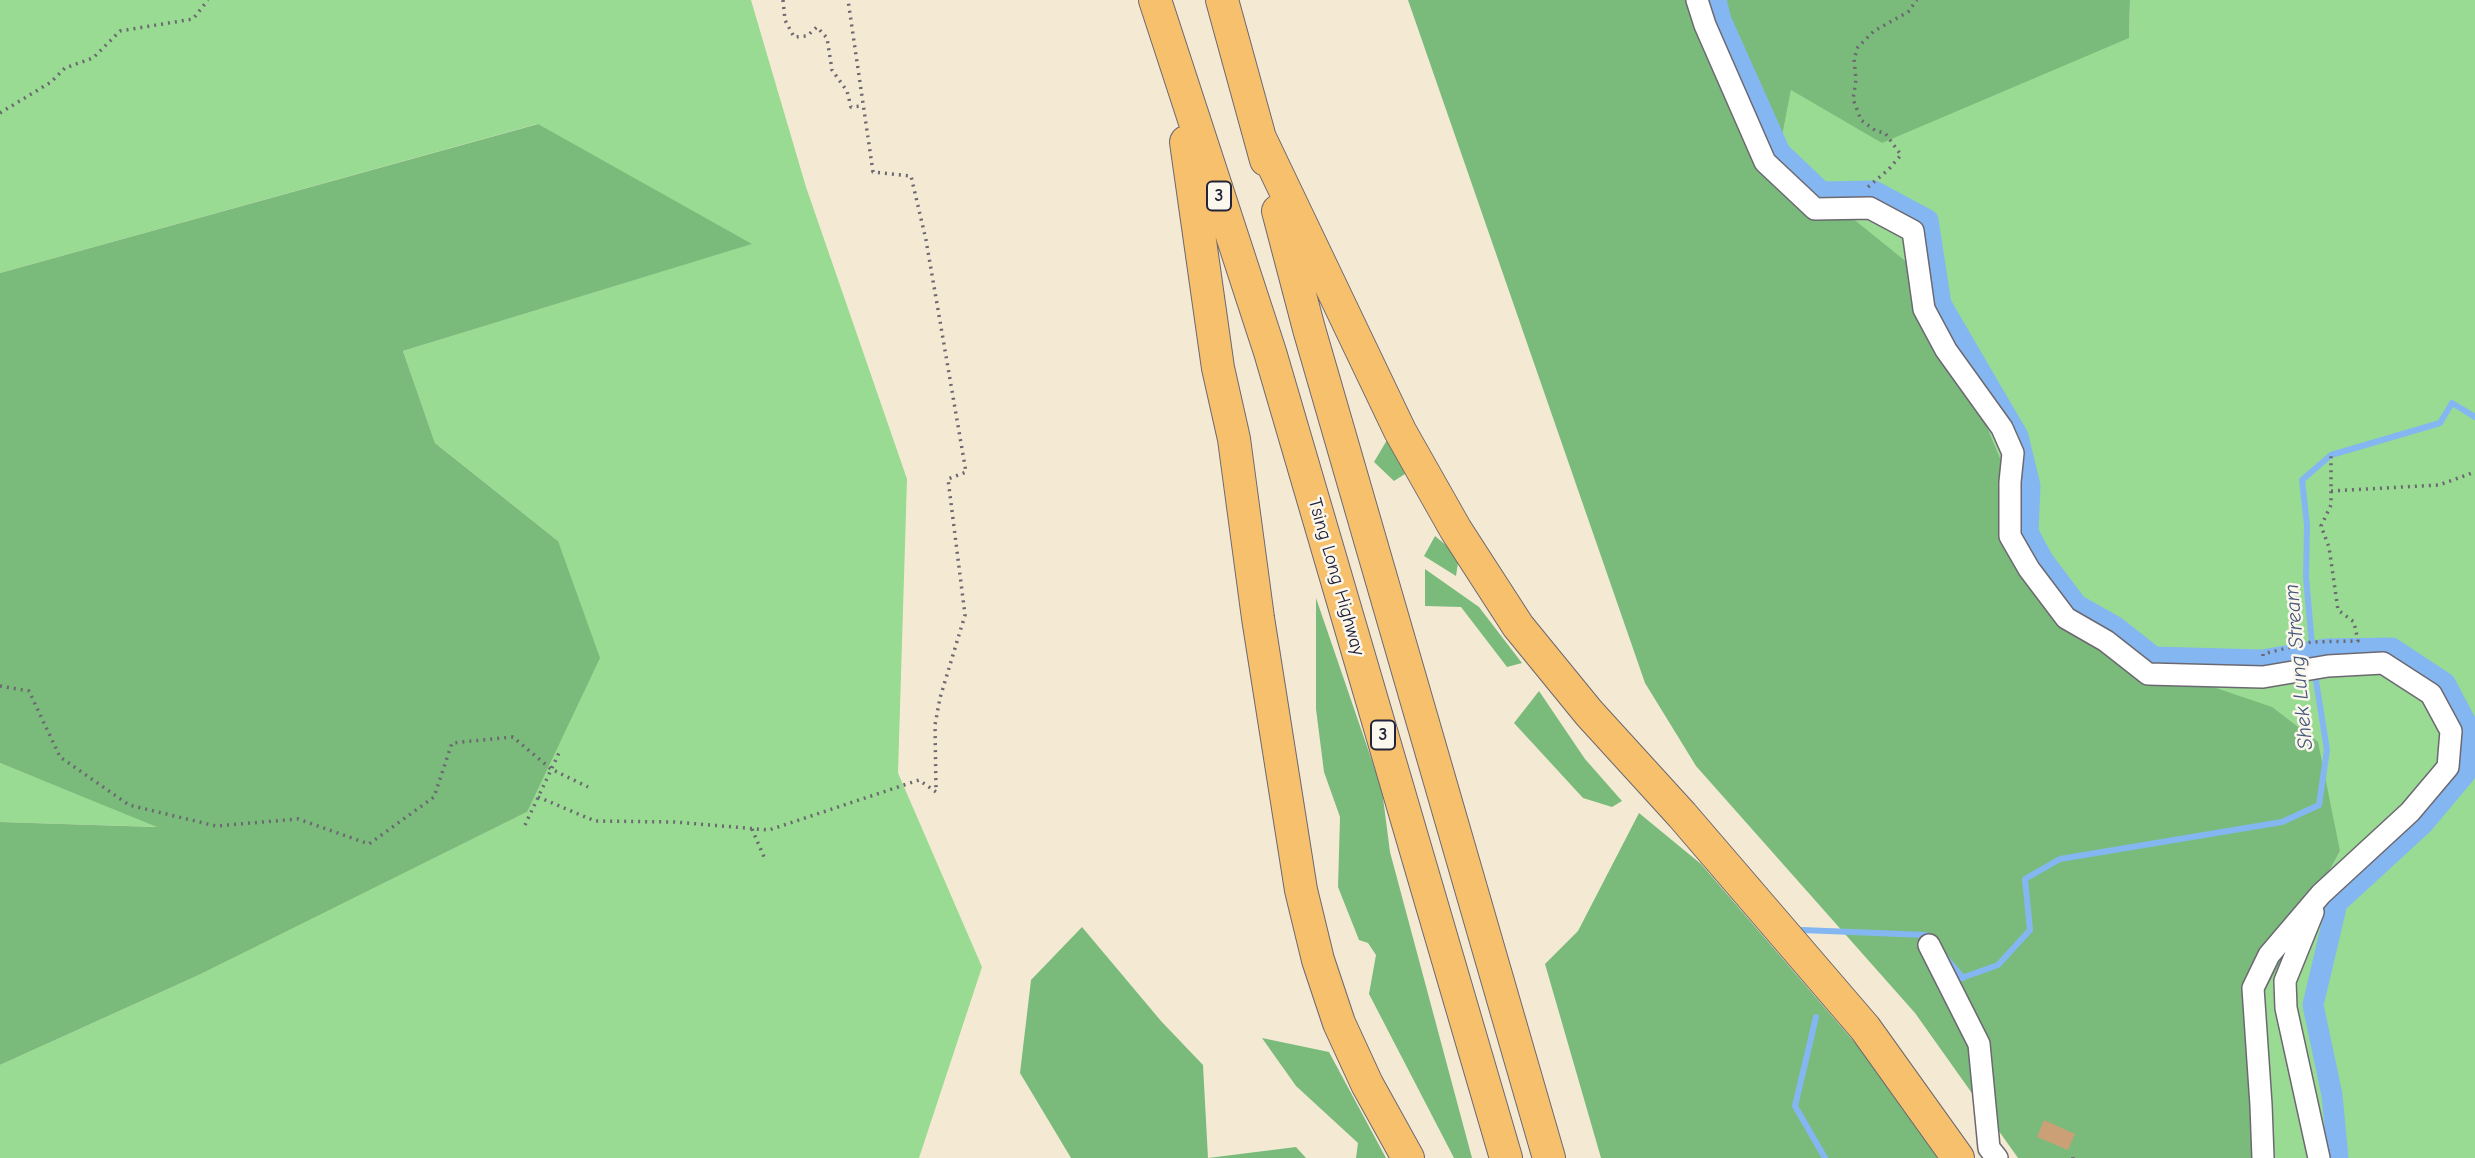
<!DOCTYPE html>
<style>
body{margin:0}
canvas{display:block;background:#f4ead4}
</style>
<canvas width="2475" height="1158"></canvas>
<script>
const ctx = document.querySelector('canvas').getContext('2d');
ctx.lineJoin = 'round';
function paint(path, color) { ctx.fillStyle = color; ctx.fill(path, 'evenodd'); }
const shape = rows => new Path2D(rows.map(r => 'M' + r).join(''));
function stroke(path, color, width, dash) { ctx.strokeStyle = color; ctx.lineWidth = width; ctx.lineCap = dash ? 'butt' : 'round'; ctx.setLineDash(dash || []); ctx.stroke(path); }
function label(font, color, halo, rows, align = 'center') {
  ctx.font = font + ' "Comic Neue",sans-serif'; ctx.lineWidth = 5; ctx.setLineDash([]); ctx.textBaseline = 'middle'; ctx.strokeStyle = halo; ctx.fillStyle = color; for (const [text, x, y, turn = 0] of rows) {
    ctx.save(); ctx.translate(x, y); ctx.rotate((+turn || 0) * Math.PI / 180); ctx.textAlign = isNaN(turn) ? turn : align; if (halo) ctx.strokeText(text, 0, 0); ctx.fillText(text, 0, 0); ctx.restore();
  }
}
paint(shape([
 [0,0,751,0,806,187,907,479,898,773,982,967,919,1158,0,1158,0,1065,201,974,527,812,558,541,435,443,403,351,751,244,537,124,0,273],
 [2130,0,2475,0,2475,1158,2268,1158,2263,995,2340,851,2018,563,2014,491,1985,422,1778,158,1791,89,2129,38],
 [0,763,160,827,0,822]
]), '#99db92');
paint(shape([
 [1408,0,2130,0,2129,38,1882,143,1791,90,1778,158,1909,264,1985,422,2014,491,2018,563,2119,655,2272,707,2318,742,2340,851,2263,995,2268,1158,2018,1158,1915,1013,1696,766,1645,683],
 [538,124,752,244,403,351,435,443,558,541,600,658,527,812,201,974,0,1065,0,822,157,827,0,763,0,273],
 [1387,440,1398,458,1405,474,1394,481,1374,462],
 [1435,536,1459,556,1456,576,1424,556],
 [1425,569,1479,607,1522,663,1507,667,1461,607,1425,606],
 [1316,598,1382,790,1390,852,1472,1158,1454,1158,1369,994,1376,955,1368,943,1359,940,1338,887,1340,817,1324,772,1316,709],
 [1539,691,1585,759,1622,801,1612,807,1583,798,1514,723],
 [1639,813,1701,864,1924,1123,1948,1158,1601,1158,1545,964,1578,931],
 [1082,927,1161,1021,1203,1065,1208,1158,1296,1147,1306,1158,1071,1158,1020,1073,1031,980],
 [1262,1038,1329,1052,1386,1158,1356,1158,1358,1143,1296,1086]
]), '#7abb7c');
stroke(shape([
 [1802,930,1926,935,1932,942],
 [1946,958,1963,978],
 [1953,981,1998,965,2030,930,2025,879,2060,859,2282,822,2319,805,2327,750,2314,668,2306,577,2307,525,2302,480,2331,455,2440,423,2452,403,2475,417],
 [1816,1017,1795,1106,1825,1158]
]), '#84b7f2', 6);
stroke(shape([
 [1716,0,1721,20,1780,152,1822,192,1874,191,1928,220,1941,304,2018,436,2030,486,2028,532,2043,560,2077,605,2116,627,2154,657,2262,660,2325,649,2392,648,2445,683,2469,728,2465,774,2423,824,2337,903,2313,1005,2332,1095,2338,1158]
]), '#84b7f2', 21);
paint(shape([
 [2044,1120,2075,1134,2068,1150,2037,1137]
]), '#cba077');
const minor = shape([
 [1697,0,1705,25,1765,162,1815,209,1870,208,1913,231,1924,309,1946,350,2002,428,2013,453,2010,482,2010,536,2029,569,2066,618,2106,641,2148,674,2263,677,2328,666,2383,663,2431,694,2451,731,2448,767,2410,812,2321,894,2269,955,2253,988,2261,1105,2263,1158],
 [2313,912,2285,981,2286,1008,2319,1158],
 [1929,945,1979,1044,1989,1148,1997,1158]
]);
const highway = shape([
 [1155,0,1270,352,1506,1158],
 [1222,0,1266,160],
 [1261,140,1400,431,1456,530,1518,626,1589,713,1682,815,1865,1028,1958,1158],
 [1186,142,1218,368,1234,439,1258,618,1301,890,1318,960,1339,1023,1367,1084,1408,1158],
 [1278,211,1309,329,1549,1158]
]);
stroke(minor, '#6c6871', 24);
stroke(highway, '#6c6871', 34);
stroke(shape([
 [783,0,785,20,794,37,807,36,817,27,827,38,832,70,847,91,851,107,863,106],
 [0,113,51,82,65,68,93,58,120,31,193,19,208,0],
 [1868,187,1889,169,1901,155,1885,133,1876,131,1861,120,1853,99,1856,80,1854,59,1858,47,1874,31,1908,12,1917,0],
 [2331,491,2439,485,2475,472],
 [2263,656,2263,654,2311,642,2358,641,2354,622,2338,610,2329,547,2321,526,2331,505,2331,455],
 [0,686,29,691,60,757,129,805,216,826,298,819,369,844,434,797,452,743,513,737,551,769,588,787],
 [538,797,595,821,675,822,769,830,919,780,936,792,935,725,940,698,965,615,948,479,966,472,926,240,911,176,873,172,848,0],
 [525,825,559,753],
 [752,829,764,857],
 [2073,1158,2073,1157]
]), '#6c6871', 3.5, [2, 5]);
stroke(minor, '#fff', 21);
stroke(highway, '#f7c06c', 32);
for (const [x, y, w] of [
 [1219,196,24],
 [1383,735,24]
]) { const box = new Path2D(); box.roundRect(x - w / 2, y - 14.5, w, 29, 5); ctx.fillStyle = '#fbf7ec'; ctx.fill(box); stroke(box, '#22223b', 2); }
label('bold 18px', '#22223b', null, [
 ["3",1219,196],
 ["3",1383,735]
]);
label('19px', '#22223b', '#fbf7ec', [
 ["Tsing Long Highway",1336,577,74]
]);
label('italic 21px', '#44567b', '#fbf7ec', [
 ["Shek Lung Stream",2299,667,-95]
]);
</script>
